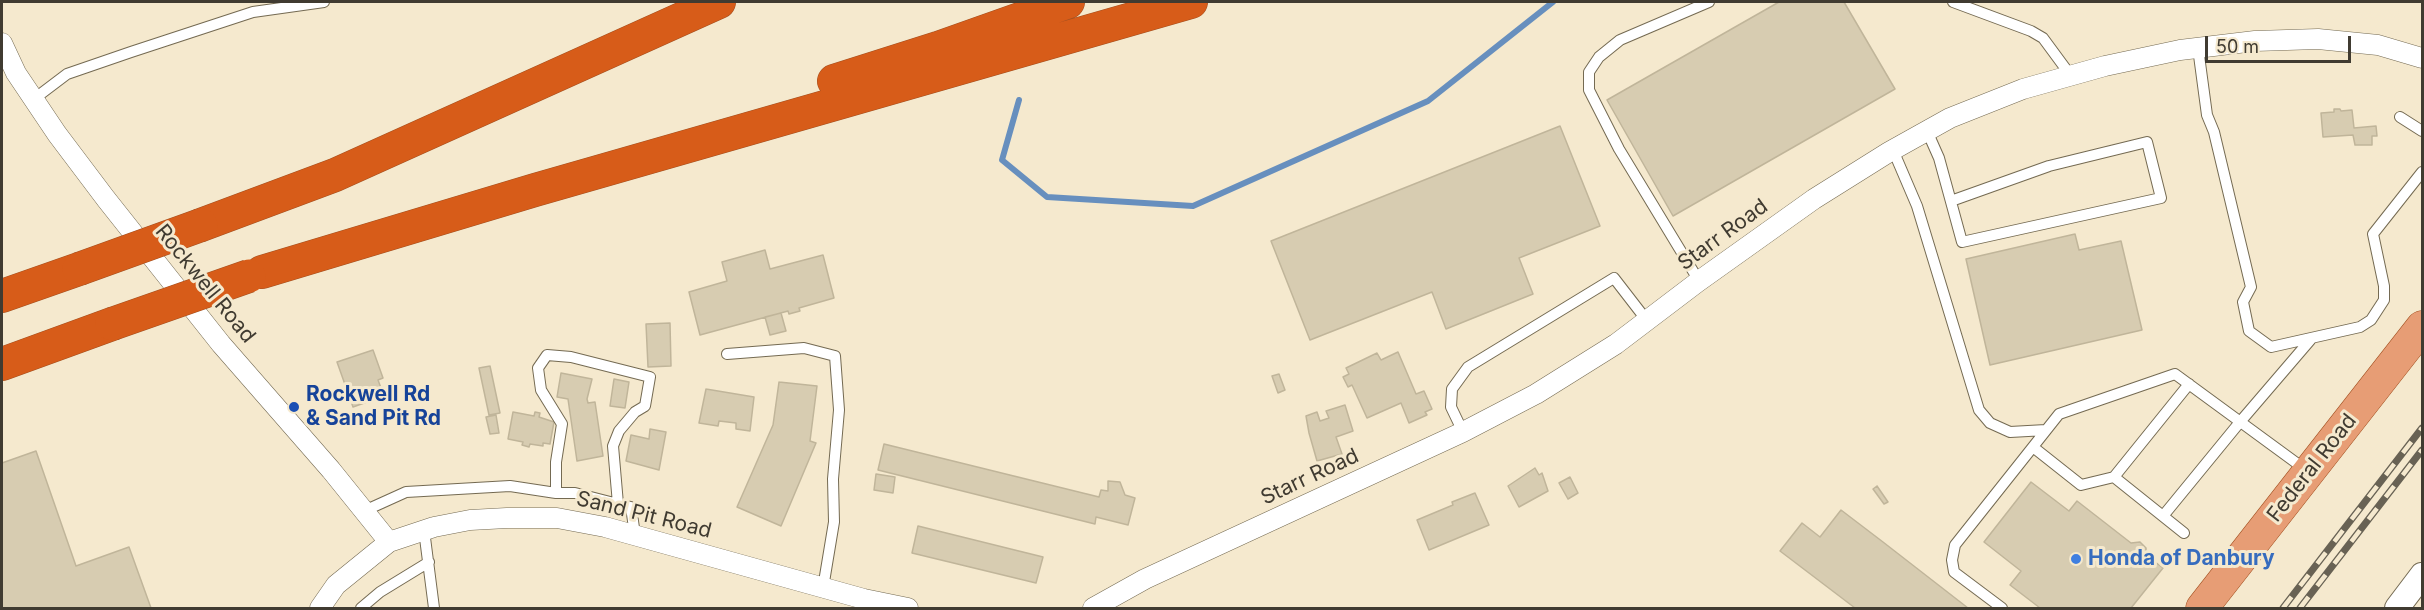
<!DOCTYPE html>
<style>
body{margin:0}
#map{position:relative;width:2424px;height:610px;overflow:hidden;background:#f5e9ce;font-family:Inter,sans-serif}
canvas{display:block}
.frame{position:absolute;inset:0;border:3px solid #403b31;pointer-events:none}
.scale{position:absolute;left:2205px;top:36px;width:146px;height:27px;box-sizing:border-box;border:3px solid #403b31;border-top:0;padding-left:8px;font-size:18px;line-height:21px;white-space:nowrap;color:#403b31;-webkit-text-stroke:4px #f5e9ce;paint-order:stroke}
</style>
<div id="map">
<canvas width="2424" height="610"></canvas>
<div class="frame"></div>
<div class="scale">50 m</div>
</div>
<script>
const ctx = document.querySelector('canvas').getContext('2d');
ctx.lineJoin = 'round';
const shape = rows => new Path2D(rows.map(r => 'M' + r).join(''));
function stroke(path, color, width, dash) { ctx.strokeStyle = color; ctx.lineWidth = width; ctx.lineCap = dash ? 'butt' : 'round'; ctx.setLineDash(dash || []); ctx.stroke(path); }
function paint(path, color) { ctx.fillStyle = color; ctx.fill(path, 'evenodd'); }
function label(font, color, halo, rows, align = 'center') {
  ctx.font = font + ' Inter,sans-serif'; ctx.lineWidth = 6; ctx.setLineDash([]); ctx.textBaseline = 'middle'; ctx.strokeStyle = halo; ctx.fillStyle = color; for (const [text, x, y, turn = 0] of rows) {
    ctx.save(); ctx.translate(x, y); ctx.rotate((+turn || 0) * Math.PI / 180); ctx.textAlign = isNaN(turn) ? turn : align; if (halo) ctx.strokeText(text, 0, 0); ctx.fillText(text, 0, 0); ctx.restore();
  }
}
stroke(shape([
 [1019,100,1002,160,1047,197,1193,206,1428,101,1553,2]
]), '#678fbe', 6);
const building = shape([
 [1779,2,1844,2,1895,89,1673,216,1607,100,1779,2],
 [2334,109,2340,109,2341,111,2352,110,2354,128,2376,126,2377,136,2372,136,2372,145,2355,145,2353,135,2323,137,2321,113,2334,112,2334,109],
 [1560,126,1600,226,1519,258,1533,294,1446,329,1432,292,1310,340,1271,241,1560,126],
 [2075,234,2079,250,2121,241,2142,330,1990,365,1966,259,2075,234],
 [765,250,770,269,823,255,834,298,799,308,800,311,789,314,788,311,700,335,689,292,727,281,722,262,765,250],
 [781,313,786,331,770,335,765,317,781,313],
 [670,323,671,366,648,367,646,324,670,323],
 [373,350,383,378,378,380,384,396,353,407,337,362,373,350],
 [1398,352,1416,394,1424,391,1432,409,1425,412,1427,415,1409,423,1401,403,1367,418,1352,385,1348,387,1343,377,1349,374,1346,368,1377,353,1381,360,1398,352],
 [490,366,500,413,489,415,479,368,490,366],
 [561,373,592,379,587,399,588,403,595,402,603,456,577,461,568,399,557,397,561,373],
 [1279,374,1285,390,1278,393,1272,376,1279,374],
 [614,379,629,382,625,408,610,406,614,379],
 [779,382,817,386,810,441,816,443,781,526,737,507,773,425,779,382],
 [706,389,754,397,750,431,736,429,736,423,719,421,718,426,699,423,706,389],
 [1345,405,1353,431,1336,437,1342,454,1317,461,1309,433,1306,416,1317,412,1320,421,1329,418,1326,411,1345,405],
 [513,412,534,416,535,412,540,413,539,417,554,422,550,444,543,443,543,446,530,444,529,447,522,445,523,442,508,439,513,412],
 [496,415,499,433,490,434,486,417,496,415],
 [650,429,666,432,659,470,626,461,631,435,649,439,650,429],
 [884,444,1099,497,1101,490,1108,491,1108,481,1120,482,1125,495,1135,498,1128,525,1096,517,1095,524,878,470,884,444],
 [36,451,76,566,129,547,151,608,2,608,2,463,36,451],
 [1535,468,1539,475,1542,473,1548,491,1519,507,1508,486,1535,468],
 [876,474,895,477,893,493,874,490,876,474],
 [1570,477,1578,493,1568,499,1559,483,1570,477],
 [2031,482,2069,511,2077,501,2131,543,2140,542,2146,548,2146,555,2163,568,2131,608,2040,608,2010,585,2021,571,1984,542,2031,482],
 [1877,486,1888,502,1884,504,1873,489,1877,486],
 [1475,493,1489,525,1429,550,1417,520,1453,505,1452,502,1475,493],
 [1841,510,1883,542,1968,608,1855,608,1780,551,1802,523,1820,537,1841,510],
 [918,526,1043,557,1036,583,912,553,918,526]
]);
paint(building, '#d7ccb1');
stroke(building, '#c0b59a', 1.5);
const service = shape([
 [1953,2,2031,31,2043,38,2071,76],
 [2198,48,2207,115,2214,132,2251,287,2243,302,2249,331,2271,347,2360,327,2371,320,2384,300,2384,286,2373,234,2422,172],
 [34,99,67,74,131,52,253,12,324,2],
 [2400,117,2422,131],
 [1927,131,1939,158,1962,242,2161,198,2147,142,2049,166,1951,201],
 [1893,150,1917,206,1979,410,1990,423,2010,432,2046,430],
 [1699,281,1619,149,1589,90,1589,72,1599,57,1620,40,1709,2],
 [727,354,804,348,835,356,839,410,833,479,834,522,823,588],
 [1463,432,1451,407,1452,389,1468,367,1614,278,1648,322],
 [2033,447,2081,485,2114,477,2184,533],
 [2114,477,2189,384],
 [618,504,613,446,619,431,635,412,645,406,650,377,571,357,547,355,538,368,541,390,562,424,556,462,556,493,575,493,618,504,631,507,635,535],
 [364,511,406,492,510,486,556,493],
 [2163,516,2240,422,2312,338],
 [424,530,434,608],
 [361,608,380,592,429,562],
 [2002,608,1954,572,1952,560,1955,545,2059,414,2175,374,2306,470]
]);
const minor = shape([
 [2,43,16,73,57,134,106,199,221,344,331,470,389,542],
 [320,608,336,585,389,542,434,527,470,520,507,518,557,518,605,527,864,599,908,608],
 [1093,608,1145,579,1463,432,1536,394,1616,344,1699,281,1814,199,1889,152,1950,118,2023,89,2105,66,2180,50,2255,41,2318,39,2378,45,2422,58]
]);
const tertiary = shape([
 [2397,608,2422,575]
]);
const primary = shape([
 [2202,608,2422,327]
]);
const motorway = shape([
 [834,81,938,48,1068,2],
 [201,225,335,175,719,2],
 [262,272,535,190,1191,2],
 [2,296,79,269],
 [2,364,112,324]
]);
stroke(service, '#746a52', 12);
stroke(minor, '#746a52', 21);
stroke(tertiary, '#746a52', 26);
stroke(primary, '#a25021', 33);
stroke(motorway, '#a25021', 34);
stroke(service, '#fff', 10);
stroke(minor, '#fff', 20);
stroke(tertiary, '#fff', 24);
stroke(primary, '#e79d75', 32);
stroke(motorway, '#d75c19', 33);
const rail = shape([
 [2283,608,2422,428],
 [2300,608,2422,450]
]);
stroke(rail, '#686254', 7);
stroke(rail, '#f5e9ce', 4.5, [14]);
const motorwayBridge = shape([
 [79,269,201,225],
 [112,324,249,276]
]);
stroke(motorwayBridge, '#a25021', 34, []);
stroke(motorwayBridge, '#d75c19', 33);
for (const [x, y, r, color] of [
 [294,407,6,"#1a4fb4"],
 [2076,559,6,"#3f7fe0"]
]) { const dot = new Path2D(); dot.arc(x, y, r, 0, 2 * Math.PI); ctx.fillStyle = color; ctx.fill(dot); stroke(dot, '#f5e9ce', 2); }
label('21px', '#403b31', '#f5e9ce', [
 ["Starr Road",1723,235,-36],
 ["Rockwell Road",205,284,51],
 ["Federal Road",2312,468,-52],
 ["Starr Road",1310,477,-25],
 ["Sand Pit Road",644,515,14]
]);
label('bold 21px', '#164399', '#f5e9ce', [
 ["Rockwell Rd",306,395],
 ["& Sand Pit Rd",306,419]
], 'left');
label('bold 21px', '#366cbe', '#f5e9ce', [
 ["Honda of Danbury",2088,559]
], 'left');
</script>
